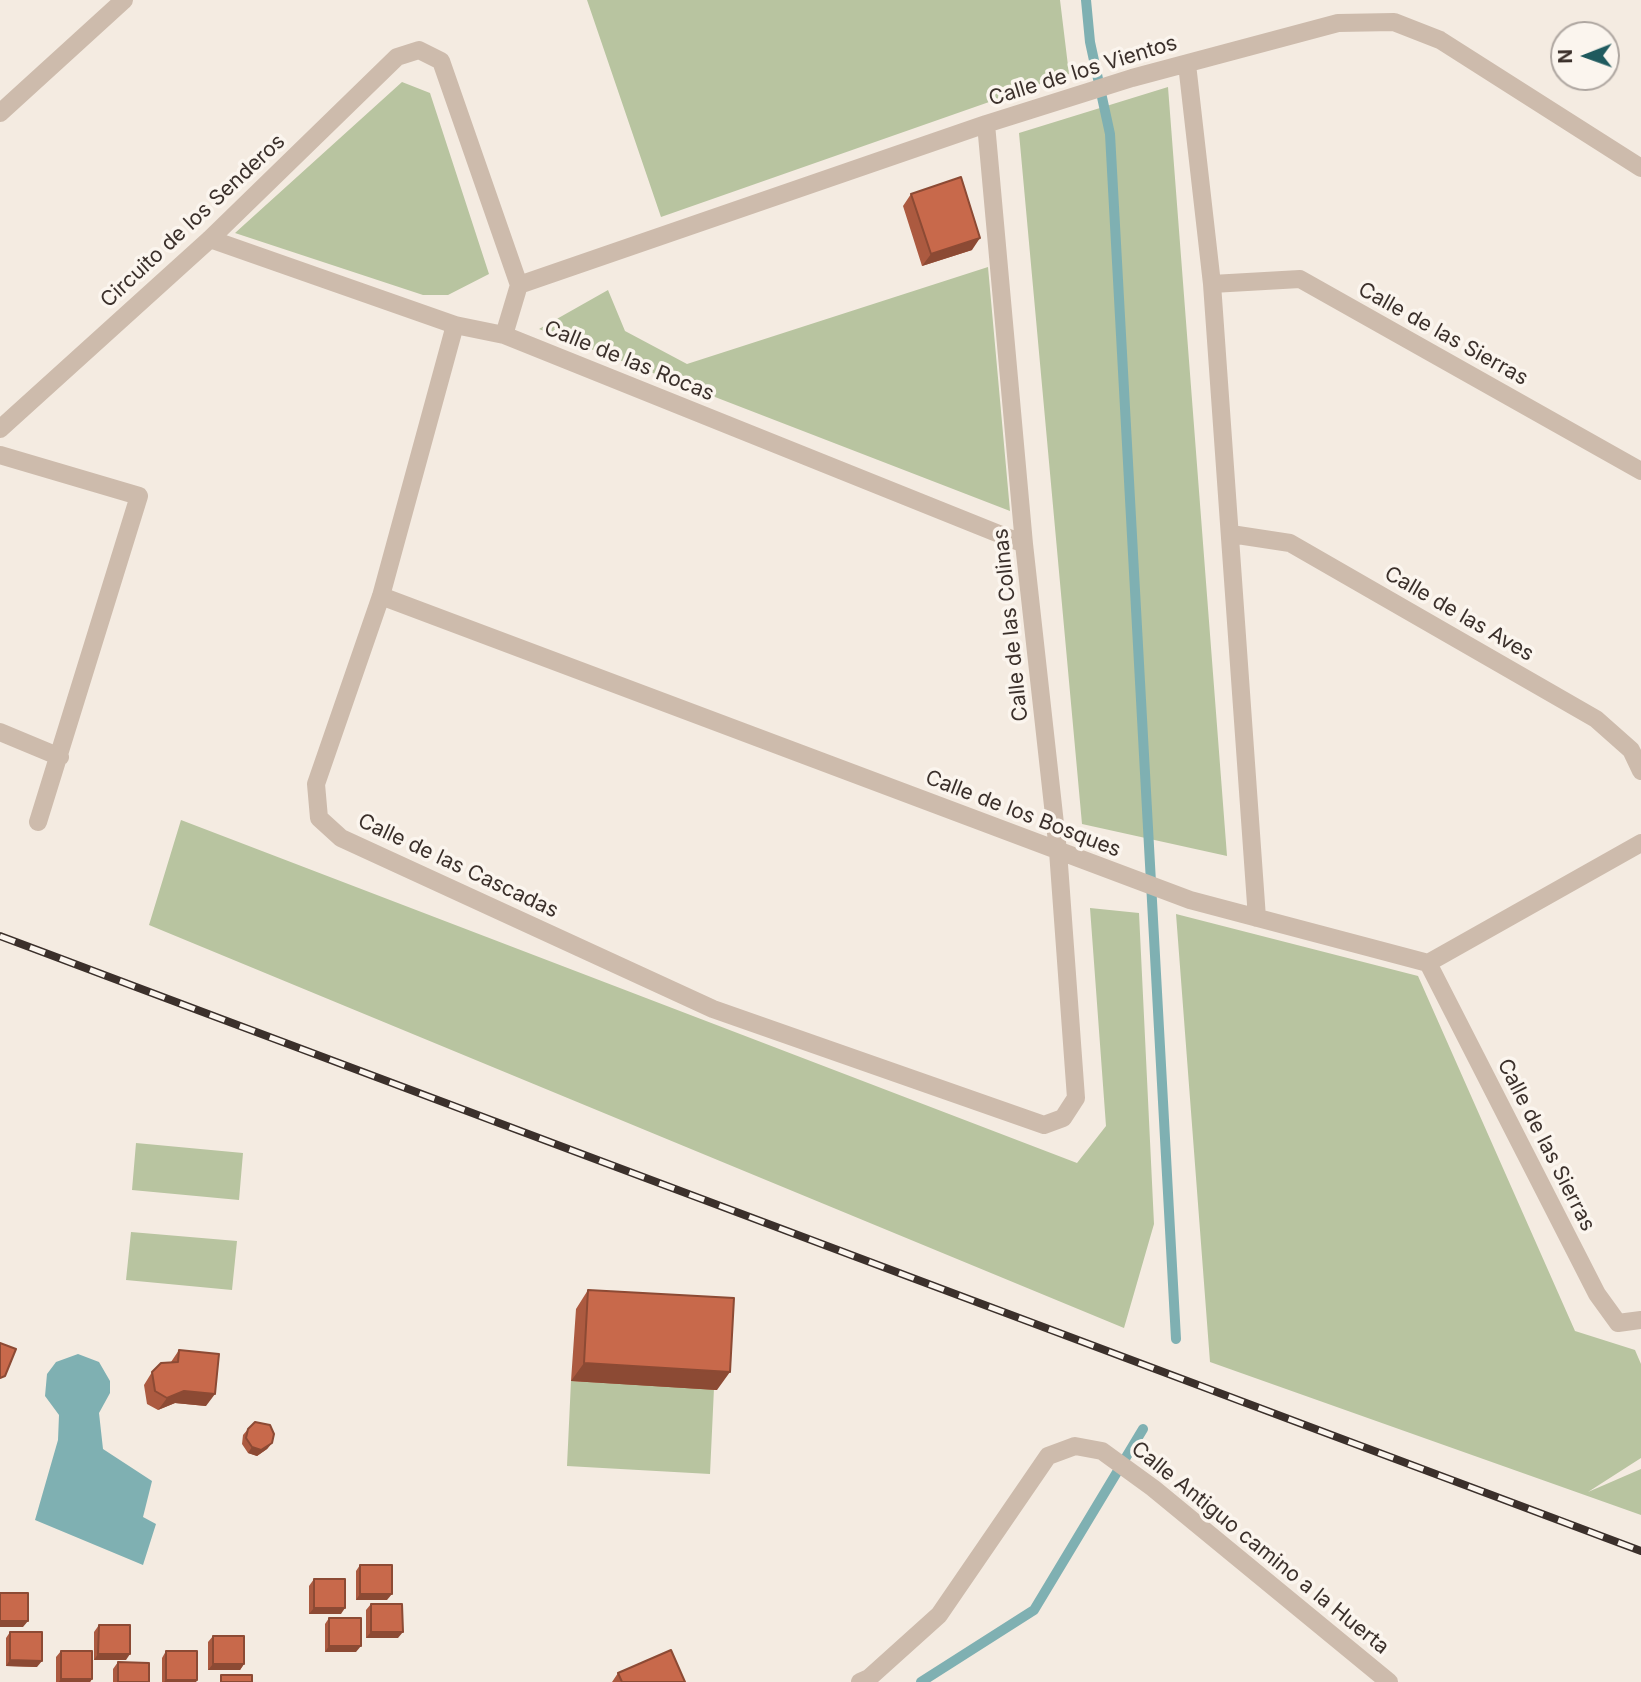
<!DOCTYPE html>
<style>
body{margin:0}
#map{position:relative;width:1641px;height:1682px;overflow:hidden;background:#f4ebe1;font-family:Inter,sans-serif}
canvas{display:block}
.north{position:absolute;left:1550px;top:21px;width:70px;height:70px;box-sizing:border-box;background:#fbf5ee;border:2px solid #aea6a0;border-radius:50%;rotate:269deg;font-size:19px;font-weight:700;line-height:28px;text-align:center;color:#3b302b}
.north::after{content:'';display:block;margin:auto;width:24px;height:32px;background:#1f5a5e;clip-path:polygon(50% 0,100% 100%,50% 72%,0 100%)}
</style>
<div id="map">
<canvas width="1641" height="1682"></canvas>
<div class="north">N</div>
</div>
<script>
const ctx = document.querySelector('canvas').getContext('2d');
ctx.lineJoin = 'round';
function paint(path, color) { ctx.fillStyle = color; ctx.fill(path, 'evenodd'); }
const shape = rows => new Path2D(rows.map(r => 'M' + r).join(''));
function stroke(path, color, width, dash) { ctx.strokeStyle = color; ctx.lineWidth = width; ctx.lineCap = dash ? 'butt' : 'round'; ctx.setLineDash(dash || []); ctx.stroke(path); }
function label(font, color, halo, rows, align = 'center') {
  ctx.font = font + ' Inter,sans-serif'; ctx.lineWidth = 7; ctx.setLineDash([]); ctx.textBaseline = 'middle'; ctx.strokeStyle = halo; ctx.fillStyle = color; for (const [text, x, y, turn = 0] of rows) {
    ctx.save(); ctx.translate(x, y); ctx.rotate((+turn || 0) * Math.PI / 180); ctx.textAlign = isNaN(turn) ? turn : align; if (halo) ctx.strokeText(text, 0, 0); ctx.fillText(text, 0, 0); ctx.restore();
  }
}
paint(shape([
 [587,0,1060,0,1069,74,661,217],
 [402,82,430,93,489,274,448,295,423,295,235,233],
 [1168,87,1227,856,1082,824,1019,133],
 [988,267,1010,511,539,329,608,290,625,331,687,364],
 [181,820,1077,1163,1106,1126,1090,908,1139,913,1154,1224,1124,1328,149,925],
 [1176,914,1418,976,1575,1331,1635,1350,1641,1364,1641,1458,1588,1492,1641,1469,1641,1515,1210,1362],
 [136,1143,243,1153,239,1200,132,1190],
 [131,1232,237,1241,232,1290,126,1280],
 [571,1381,714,1388,710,1474,567,1466]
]), '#b8c4a0');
paint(shape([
 [78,1354,99,1362,110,1381,110,1393,99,1413,103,1449,152,1481,143,1517,156,1524,143,1565,35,1520,58,1440,59,1415,45,1396,47,1374,56,1362]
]), '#7fb0b2');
stroke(shape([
 [1086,0,1090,42,1110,134,1176,1339],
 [921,1682,1034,1610,1143,1429]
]), '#7fb0b2', 10);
stroke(shape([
 [1187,64,1212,284,1257,918],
 [0,113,124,0],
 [210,239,455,325,504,335,1024,544],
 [1212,284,1300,279,1641,471],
 [519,285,986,124,1132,78,1338,23,1394,22,1440,40,1641,168],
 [455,325,381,596,316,784,319,818,341,838,713,1009,1044,1125,1063,1118,1076,1098,1058,851,1024,544,986,124],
 [0,429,210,239,397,57,419,50,441,61,519,285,504,335],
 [0,455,139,496,38,822],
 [1231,534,1290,543,1596,719,1631,750,1641,771],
 [381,596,1190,900,1428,963,1641,843],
 [0,732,60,757],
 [1428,963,1597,1294,1618,1323,1641,1320]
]), '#cdbbac', 18);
stroke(shape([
 [860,1682,869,1678,939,1615,1048,1456,1075,1446,1102,1451,1153,1488,1389,1682]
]), '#cdbbac', 18);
const rail = shape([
 [0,936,1641,1551]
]);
stroke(rail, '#3b302b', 8);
stroke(rail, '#fbf5ee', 5, [16]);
paint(shape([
 [911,194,972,250,922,266,903,206],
 [588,1290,717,1390,571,1381,576,1309],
 [179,1350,206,1406,175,1403,158,1410,147,1404,144,1385,152,1372,171,1362],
 [248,1429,272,1443,267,1449,257,1456,248,1453,242,1444,243,1435],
 [360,1565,387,1600,356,1600,356,1571],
 [314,1579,341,1614,309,1614,309,1586],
 [371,1604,398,1638,366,1638,366,1610],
 [329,1618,356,1652,325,1652,325,1624],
 [99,1625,126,1660,94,1660,94,1632],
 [10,1632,37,1667,6,1666,6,1638],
 [213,1636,244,1664,240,1670,208,1670,208,1642],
 [61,1651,92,1679,90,1682,56,1682,56,1657],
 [166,1651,197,1680,196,1682,162,1682,162,1658],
 [118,1662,149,1682,113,1682,113,1669],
 [618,1673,685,1682,612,1682]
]), '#ac5a40');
paint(shape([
 [980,238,972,250,922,266,931,254],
 [584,1363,730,1372,717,1390,571,1381],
 [184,1391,215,1394,206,1406,175,1403,158,1410,167,1398],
 [272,1443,267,1449,257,1456,248,1453,252,1447],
 [360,1594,392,1594,387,1600,356,1600],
 [314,1608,345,1608,341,1614,309,1614],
 [0,1621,28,1621,23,1627,0,1627],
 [371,1632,403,1632,398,1638,366,1638],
 [329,1646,361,1646,356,1652,325,1652],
 [98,1654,130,1654,126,1660,94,1660],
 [10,1660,42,1661,37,1667,6,1666],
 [213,1664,244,1664,240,1670,208,1670],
 [61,1679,92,1679,90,1682,59,1682],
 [166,1680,197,1680,196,1682,164,1682]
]), '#8c4a34');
const building = shape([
 [961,177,980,238,931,254,911,194,961,177],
 [588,1290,734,1298,730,1372,584,1363,588,1290],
 [0,1343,16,1349,5,1376,0,1378,0,1343],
 [179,1350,219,1354,215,1394,184,1391,167,1398,155,1391,152,1372,161,1363,178,1362,179,1350],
 [255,1422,270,1425,274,1434,272,1443,261,1450,252,1447,246,1438,248,1429,255,1422],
 [360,1565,392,1565,392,1594,360,1594,360,1565],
 [314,1579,345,1579,345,1608,314,1608,314,1579],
 [0,1593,28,1593,28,1621,0,1621,0,1593],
 [371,1604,402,1604,403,1632,371,1632,371,1604],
 [329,1618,361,1618,361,1646,329,1646,329,1618],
 [99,1625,130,1625,130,1654,98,1654,99,1625],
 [10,1632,42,1632,42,1661,10,1660,10,1632],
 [213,1636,244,1636,244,1664,213,1664,213,1636],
 [671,1650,685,1682,622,1682,618,1673,671,1650],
 [61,1651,92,1651,92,1679,61,1679,61,1651],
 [166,1651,197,1651,197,1680,166,1680,166,1651],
 [118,1662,149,1663,149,1682,118,1682,118,1662],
 [221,1675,252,1675,252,1682,221,1682,221,1675]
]);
paint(building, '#c8694b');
stroke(building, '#8c4a34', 2);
label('21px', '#3b302b', '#fbf5ee', [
 ["Calle de los Vientos",1083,71,-17],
 ["Circuito de los Senderos",193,221,-43],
 ["Calle de las Sierras",1443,334,29],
 ["Calle de las Rocas",629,361,22],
 ["Calle de las Aves",1459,614,30],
 ["Calle de las Colinas",1011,625,-96],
 ["Calle de los Bosques",1023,814,21],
 ["Calle de las Cascadas",458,866,25],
 ["Calle de las Sierras",1546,1145,63],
 ["Calle Antiguo camino a la Huerta",1260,1548,39]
]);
</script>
